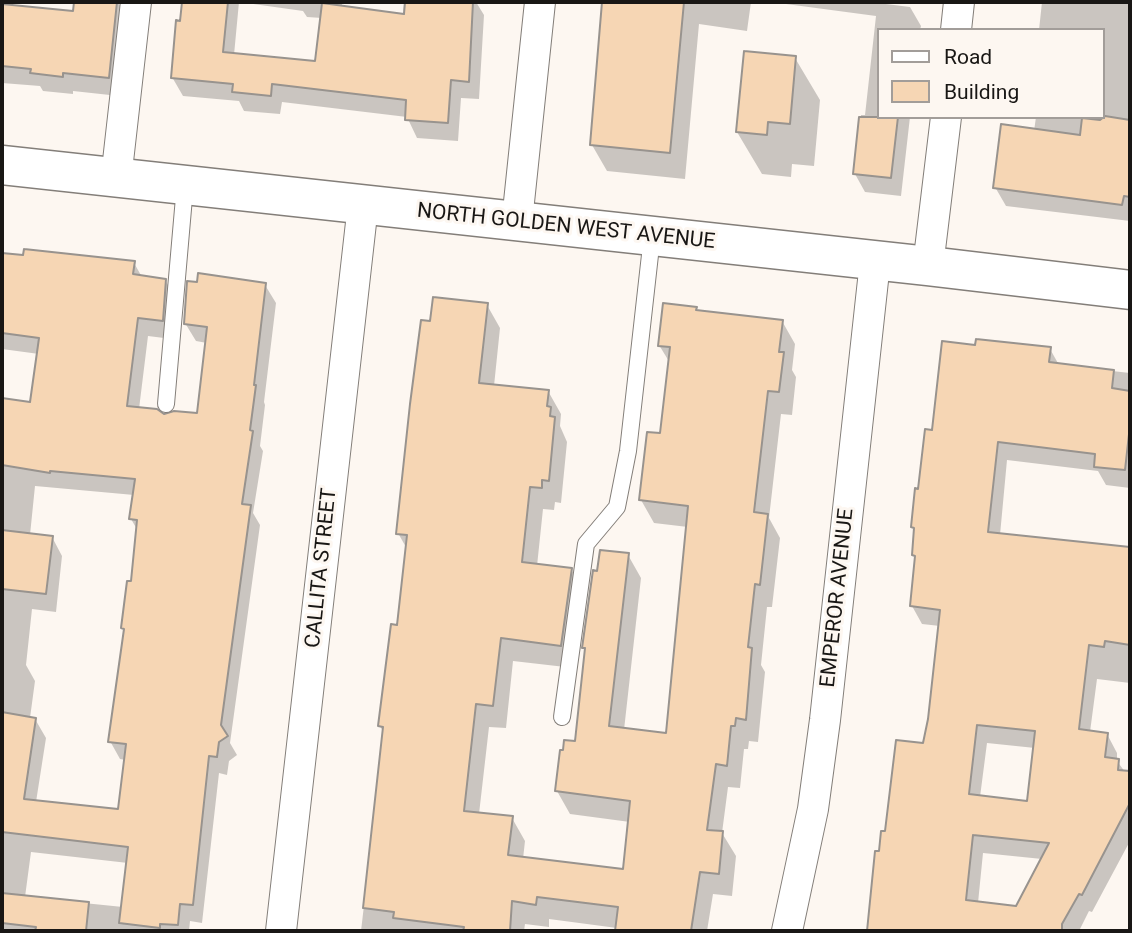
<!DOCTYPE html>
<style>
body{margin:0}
#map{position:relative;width:1132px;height:933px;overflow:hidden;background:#fdf7f1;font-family:Roboto,sans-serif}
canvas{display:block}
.frame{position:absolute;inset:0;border:4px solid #191715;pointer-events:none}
.legend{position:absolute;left:877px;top:28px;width:228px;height:91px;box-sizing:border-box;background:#fdf7f1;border:2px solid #a29d99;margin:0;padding:9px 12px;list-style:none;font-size:21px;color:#191715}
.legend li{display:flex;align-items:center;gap:14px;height:35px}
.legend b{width:35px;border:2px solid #a29d99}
</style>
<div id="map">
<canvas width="1132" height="933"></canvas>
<div class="frame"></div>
<ul class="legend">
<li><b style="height:9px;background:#fff"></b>Road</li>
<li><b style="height:19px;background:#f6d6b4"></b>Building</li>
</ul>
</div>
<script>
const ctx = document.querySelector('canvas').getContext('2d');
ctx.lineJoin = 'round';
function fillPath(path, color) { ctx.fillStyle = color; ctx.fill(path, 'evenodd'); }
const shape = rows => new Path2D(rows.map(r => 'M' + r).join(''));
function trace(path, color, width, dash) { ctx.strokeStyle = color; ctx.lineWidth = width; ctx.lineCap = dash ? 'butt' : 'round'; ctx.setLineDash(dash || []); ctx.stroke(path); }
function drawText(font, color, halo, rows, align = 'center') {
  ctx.font = font + ' Roboto,sans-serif'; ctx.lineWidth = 6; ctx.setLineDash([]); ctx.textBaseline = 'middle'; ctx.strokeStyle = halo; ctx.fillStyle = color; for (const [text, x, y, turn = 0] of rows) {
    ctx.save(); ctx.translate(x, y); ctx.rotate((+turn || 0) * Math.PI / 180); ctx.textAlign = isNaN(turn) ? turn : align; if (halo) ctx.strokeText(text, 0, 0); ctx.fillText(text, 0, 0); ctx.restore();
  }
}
const shadow = shape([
 [76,2,118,2,127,18,119,96,73,91,73,94,43,91,40,86,2,83,2,5,74,13],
 [184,2,342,2,342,8,403,15,404,2,476,2,484,15,479,99,461,98,458,141,417,138,407,117,282,102,280,114,244,111,239,101,183,96,172,77],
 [239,2,303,11,307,17,322,18,316,63,234,55],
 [604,2,751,2,747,31,699,24,685,179,607,171,592,145],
 [771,2,886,2,886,4,910,7,921,26,920,30,878,30,878,117,910,117,901,196,865,192,855,174,861,115,865,115,876,16],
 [1042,2,1130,2,1130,221,1006,206,995,187,1034,131,1036,117,1102,117,1102,30,1039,30],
 [795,58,820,100,814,166,792,164,791,177,762,174,737,132],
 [2,254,134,263,142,277,165,280,176,299,172,339,148,336,139,409,166,416,198,415,207,343,196,341,185,323,265,285,276,303,264,402,265,405,260,446,263,451,253,513,260,525,230,743,237,755,229,761,227,775,219,773,202,923,190,921,189,931,2,931,2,415,31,404,39,354,2,349],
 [35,486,134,495,131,519,138,531,110,741,120,759,126,760,120,811,36,802,46,738,35,719,30,718,35,681,26,665,32,609,56,612,62,556,52,537,30,535],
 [31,852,128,863,123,907,25,897],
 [487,305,500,328,494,386,548,391,561,414,560,426,567,442,561,503,555,502,554,510,543,509,537,566,571,569,584,593,574,668,513,661,506,728,489,727,479,814,512,818,525,841,523,859,625,871,630,822,570,814,557,791,576,743,587,653,584,648,599,572,628,555,641,578,624,730,668,735,688,527,654,523,641,500,661,435,670,363,659,345,696,309,697,312,782,321,795,344,792,370,796,377,792,415,781,414,769,518,780,538,772,607,767,607,761,665,765,672,758,742,749,741,748,749,744,749,740,788,728,787,722,833,736,856,732,896,713,894,707,931,616,931,617,928,549,919,549,927,525,924,524,931,361,931,384,733,380,726,398,627,407,549,398,533,432,323],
 [1050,349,1059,365,1130,373,1130,488,1106,485,1098,471,1007,460,1000,535,1128,548,1130,542,1130,683,1097,679,1090,732,1107,734,1117,753,1117,761,1125,772,1130,773,1130,841,1092,912,1089,911,1079,931,868,931,876,853,880,853,886,833,924,745,929,719,940,626,922,624,912,606,916,560,914,555,916,533,913,527,934,432],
 [987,743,1035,748,1029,803,980,797],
 [983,853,1042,859,1017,908,978,903]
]);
const building = shape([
 [74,2,117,2,109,78,63,73,63,77,30,73,31,69,2,66,2,4,73,11,74,2],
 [182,2,228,2,223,52,315,61,322,3,404,14,405,2,473,2,469,82,451,80,448,123,405,120,406,100,272,84,271,96,232,92,233,84,171,78,176,20,180,21,182,2],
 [602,2,684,2,670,153,590,145,602,2],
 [744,51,796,56,790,124,768,122,767,135,736,132,744,51],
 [1105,116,1130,120,1130,197,1124,196,1122,205,993,188,1001,124,1080,135,1082,118,1100,120,1105,116],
 [859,117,898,117,891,178,853,174,859,117],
 [24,249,135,261,133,274,166,279,163,321,138,318,127,406,157,409,164,414,174,411,197,413,207,327,184,324,187,281,197,282,198,273,266,283,254,385,256,385,250,430,253,431,242,504,251,505,221,725,228,736,219,742,217,757,209,756,193,905,180,904,178,925,160,924,160,928,119,923,128,847,2,832,2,712,36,718,24,799,118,809,126,744,108,742,124,629,121,628,127,581,131,581,137,520,129,519,135,479,50,471,50,473,2,465,2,398,30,402,39,338,2,333,2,253,23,255,24,249],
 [433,297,488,303,479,383,549,390,547,406,551,407,550,416,555,417,549,481,542,480,542,488,530,487,522,562,572,568,561,646,501,638,493,706,476,704,464,811,513,816,508,855,623,869,630,801,555,791,560,750,563,750,564,740,575,741,585,648,582,648,593,570,597,571,600,550,629,553,609,726,666,733,688,506,639,500,647,432,660,433,670,347,658,346,663,303,697,307,696,310,783,320,779,352,784,352,779,392,768,391,754,512,768,514,760,585,755,584,748,647,752,648,746,720,736,718,735,726,731,726,727,766,716,764,707,830,723,831,719,874,700,872,691,931,615,931,618,907,537,897,536,905,512,901,510,931,463,931,464,927,393,918,394,912,363,908,383,727,378,726,391,624,397,625,407,535,396,534,410,404,421,320,430,321,433,297],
 [976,339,1051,347,1049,362,1114,370,1112,388,1130,391,1130,425,1125,470,1094,467,1095,454,998,442,988,532,1130,547,1130,645,1105,641,1104,647,1089,645,1079,729,1108,733,1105,757,1119,759,1118,770,1130,771,1130,803,1082,895,1079,894,1062,924,1062,931,867,931,875,851,879,851,881,831,885,831,896,740,923,743,928,719,940,610,910,606,915,556,912,555,914,528,911,527,915,488,918,489,925,429,932,430,942,341,975,345,976,339],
 [977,725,1035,731,1027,801,969,794,977,725],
 [973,835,1049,843,1016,906,966,900,973,835],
 [2,530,53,536,46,594,2,589,2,530],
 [2,893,89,902,86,931,35,931,36,927,2,923,2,893]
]);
const service = shape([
 [166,404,185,186],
 [562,717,586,544,617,507,628,451,652,237]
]);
const minor = shape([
 [956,30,959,2],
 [116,179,136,2],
 [517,221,540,2],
 [928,266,946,117],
 [281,931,363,205],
 [787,931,813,809,825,720,875,262]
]);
const tertiary = shape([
 [2,165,928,266,1130,290]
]);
const streetNames = [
 ["NORTH GOLDEN WEST AVENUE",566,227,6],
 ["CALLITA STREET",322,568,-84],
 ["EMPEROR AVENUE",838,598,-84]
];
fillPath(shadow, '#0003');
fillPath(building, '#f6d6b4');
trace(building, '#98938e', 2);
trace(service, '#837e79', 18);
trace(minor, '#837e79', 32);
trace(tertiary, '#837e79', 41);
trace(service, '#fff', 16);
trace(minor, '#fff', 30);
trace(tertiary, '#fff', 38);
drawText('21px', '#191715', '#fdf7f1', streetNames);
</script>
